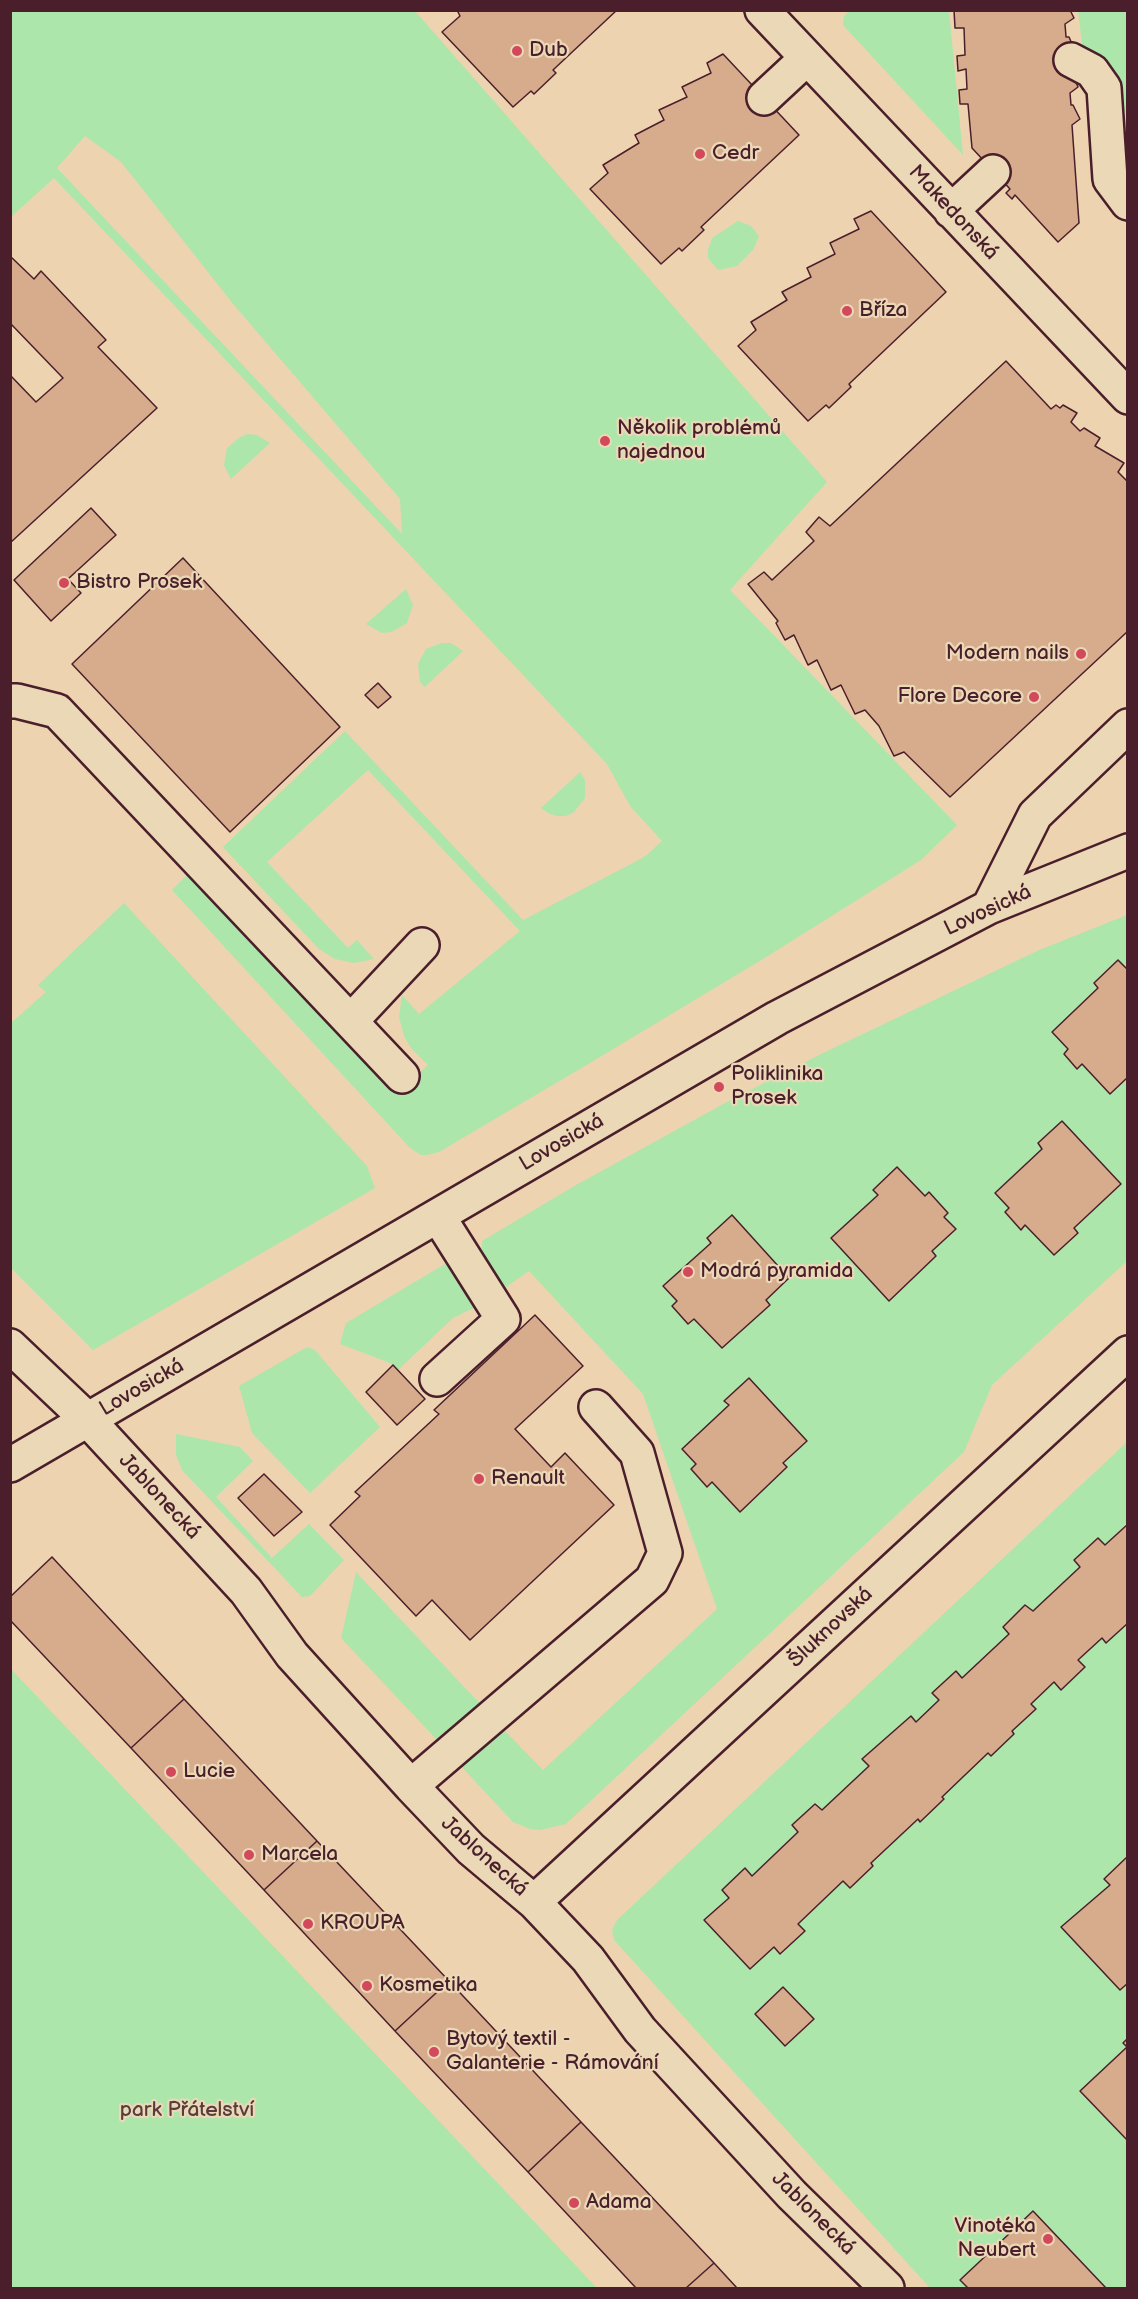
<!DOCTYPE html>
<meta charset="utf-8">
<style>
body{margin:0}
#map{position:relative;width:1138px;height:2299px;overflow:hidden;background:#edd3af;font-family:"Balsamiq Sans",sans-serif}
canvas{display:block}
.frame{position:absolute;inset:0;border:12px solid #4a1f2b;pointer-events:none}
</style>
<div id="map">
<canvas width="1138" height="2299"></canvas>
<div class="frame"></div>
</div>
<script>
const ctx = document.querySelector('canvas').getContext('2d');
ctx.lineJoin = 'round';
function fillPath(path, color) { ctx.fillStyle = color; ctx.fill(path, 'evenodd'); }
const shape = rows => new Path2D(rows.map(r => 'M' + r).join(''));
function trace(path, color, width, dash) { ctx.strokeStyle = color; ctx.lineWidth = width; ctx.lineCap = dash ? 'butt' : 'round'; ctx.setLineDash(dash || []); ctx.stroke(path); }
function drawText(font, color, halo, rows, align = 'center') {
  ctx.font = font + ' "Balsamiq Sans",sans-serif'; ctx.lineWidth = 4.5; ctx.setLineDash([]); ctx.textBaseline = 'middle'; ctx.strokeStyle = halo; ctx.fillStyle = color; for (const [text, x, y, turn = 0] of rows) {
    ctx.save(); ctx.translate(x, y); ctx.rotate((+turn || 0) * Math.PI / 180); ctx.textAlign = isNaN(turn) ? turn : align; if (halo) ctx.strokeText(text, 0, 0); ctx.fillText(text, 0, 0); ctx.restore();
  }
}
const green = shape([
 [11,11,415,11,827,482,730,590,957,825,921,860,763,959,590,1063,439,1152,427,1155,421,1155,410,1148,172,890,192,870,401,1091,428,1065,411,1048,404,1036,399,1017,402,995,419,1014,520,931,368,770,267,862,348,948,357,940,374,959,354,963,335,959,319,949,223,847,345,731,523,920,635,862,647,855,662,841,630,806,607,764,54,178,11,217],
 [85,136,121,162,234,305,400,499,402,534,57,168],
 [849,11,949,11,963,155,843,25,844,16],
 [1078,11,1127,11,1127,176,1118,90,1083,51],
 [738,221,751,226,759,236,753,250,737,266,718,270,708,258,708,250,712,238],
 [248,434,257,435,270,443,231,479,224,465,227,448,240,437],
 [406,589,413,605,407,623,392,632,382,633,366,624],
 [442,643,451,643,463,651,425,687,420,682,418,664,426,649],
 [580,772,585,780,585,798,574,812,566,816,557,816,548,813,541,808],
 [124,903,367,1166,375,1188,93,1350,11,1268,11,1023,46,992,38,985],
 [1127,915,1127,970,1118,960,1094,983,1098,988,1052,1032,1068,1049,1064,1054,1077,1069,1082,1064,1110,1094,1127,1077,1127,1261,992,1385,964,1452,566,1824,540,1830,530,1829,513,1822,459,1764,502,1728,543,1770,717,1609,643,1394,529,1271,499,1292,482,1255,482,1241,576,1185,727,1102,821,1054,1037,951],
 [1062,1122,1074,1228,1078,1233,1054,1255,1025,1225,1021,1229,1005,1213,1009,1208,995,1192,1042,1149,1038,1143],
 [897,1167,925,1196,929,1192,948,1213,944,1217,932,1251,936,1256,889,1301,831,1239,878,1195,873,1189],
 [731,1215,789,1278,766,1300,770,1305,722,1348,694,1319,688,1324,677,1301,663,1286,711,1243,707,1238],
 [725,1401,807,1441,783,1463,787,1468,740,1512,712,1482,707,1487,691,1469,696,1464,682,1450,729,1405],
 [445,1264,455,1268,484,1303,453,1318,398,1370,390,1363,340,1344,346,1323],
 [307,1347,315,1350,380,1427,310,1493,252,1433,239,1386],
 [176,1434,240,1447,253,1461,216,1497,272,1558,309,1524,344,1560,310,1596,302,1597,182,1470,176,1455],
 [1127,1442,1127,1524,1105,1545,1097,1538,1074,1560,1080,1567,1033,1611,1025,1605,1003,1626,1009,1634,962,1678,956,1671,933,1692,939,1700,916,1722,911,1716,863,1758,869,1766,822,1810,814,1804,792,1825,798,1832,752,1876,745,1869,722,1890,729,1898,705,1920,774,1947,780,1954,804,1931,798,1924,843,1881,850,1888,873,1866,871,1863,918,1819,944,1799,942,1797,988,1753,991,1756,1014,1734,1012,1731,1035,1709,1031,1704,1054,1682,1062,1689,1085,1667,1078,1660,1102,1638,1107,1642,1127,1623,1127,1856,1104,1879,1110,1885,1127,1983,1127,2038,1123,2043,1127,2047,1081,2091,1127,2141,1127,2288,1106,2288,1033,2212,1013,2230,1011,2228,1008,2231,1010,2233,960,2280,968,2288,930,2288,614,1940,612,1930,617,1920],
 [783,1987,814,2019,786,2046,755,2014],
 [356,1572,483,1707,439,1742,341,1638],
 [11,1669,597,2288,11,2288]
]);
const building = shape([
 [457,10,617,10,553,70,556,73,534,94,531,91,513,107,442,32,460,16,457,10],
 [954,10,1070,10,1074,18,1065,24,1066,37,1069,37,1076,53,1071,71,1078,87,1070,93,1071,105,1073,105,1080,119,1072,125,1079,223,1058,242,1015,195,1012,199,1006,193,1010,189,972,148,968,104,960,104,959,90,967,89,966,69,958,71,957,56,965,55,964,28,955,28,954,10],
 [723,54,799,135,701,227,704,230,682,251,679,248,661,264,590,189,608,173,603,165,639,143,635,135,664,120,659,110,687,97,682,87,711,73,707,63,723,54],
 [871,211,946,292,849,384,851,387,829,408,826,405,808,421,738,346,756,330,751,322,787,300,782,292,811,277,807,268,835,254,830,243,859,229,854,219,871,211],
 [10,256,34,279,41,271,106,340,98,347,157,408,10,543,10,375,36,402,63,378,10,323,10,256],
 [1006,361,1051,409,1056,405,1060,408,1063,405,1077,413,1071,422,1080,431,1084,428,1100,438,1095,446,1124,463,1118,472,1128,482,1128,631,950,797,904,752,894,756,879,726,865,710,855,714,841,685,831,690,817,660,808,665,794,635,785,640,776,623,778,621,748,584,764,572,772,580,814,541,806,532,819,517,830,526,1006,361],
 [91,508,116,535,68,579,81,593,51,621,14,580,91,508],
 [183,558,340,727,230,832,72,664,183,558],
 [378,683,391,697,378,708,365,695,378,683],
 [1118,960,1128,970,1128,1077,1110,1094,1082,1064,1077,1069,1064,1054,1068,1049,1052,1032,1098,988,1094,983,1118,960],
 [1062,1121,1121,1184,1074,1228,1078,1233,1054,1255,1025,1225,1021,1230,1005,1212,1009,1208,995,1193,1042,1149,1038,1143,1062,1121],
 [897,1167,925,1196,929,1192,948,1213,944,1217,956,1229,932,1251,936,1256,889,1301,831,1238,878,1195,873,1190,897,1167],
 [732,1215,789,1278,766,1300,770,1305,722,1348,694,1319,688,1324,672,1306,677,1301,663,1286,711,1243,707,1238,732,1215],
 [535,1315,583,1366,515,1429,551,1467,565,1453,614,1505,470,1640,432,1600,416,1616,330,1525,360,1496,355,1492,439,1414,434,1410,535,1315],
 [393,1365,425,1399,397,1425,366,1392,393,1365],
 [749,1378,807,1441,783,1463,787,1467,740,1512,712,1482,707,1487,691,1469,696,1464,682,1449,729,1405,724,1401,749,1378],
 [264,1474,302,1512,274,1536,238,1498,264,1474],
 [1128,1524,1128,1623,1106,1643,1102,1638,1078,1660,1085,1667,1061,1690,1054,1682,1031,1704,1036,1709,1012,1731,1014,1734,991,1756,988,1753,942,1797,944,1799,920,1822,918,1819,871,1863,873,1866,850,1888,843,1881,798,1924,805,1931,780,1954,774,1947,750,1969,704,1920,729,1898,722,1890,745,1868,752,1876,798,1832,792,1825,815,1804,822,1810,869,1766,862,1759,911,1716,916,1722,939,1700,932,1693,956,1671,962,1678,1009,1634,1003,1627,1025,1605,1033,1611,1080,1567,1074,1560,1098,1538,1105,1545,1128,1524],
 [52,1557,184,1699,131,1748,10,1620,10,1597,52,1557],
 [184,1699,317,1841,264,1890,131,1748,184,1699],
 [317,1841,449,1981,395,2031,264,1890,317,1841],
 [1128,1856,1128,1983,1120,1990,1061,1927,1110,1885,1104,1879,1128,1856],
 [449,1981,581,2122,528,2172,395,2031,449,1981],
 [783,1987,814,2019,785,2046,755,2014,783,1987],
 [1128,2038,1128,2141,1080,2091,1127,2047,1123,2043,1128,2038],
 [581,2122,714,2263,686,2288,636,2288,528,2172,581,2122],
 [1033,2211,1106,2288,968,2288,960,2280,1010,2233,1008,2231,1011,2228,1013,2230,1033,2211],
 [714,2263,737,2288,686,2288,714,2263]
]);
const minor = shape([
 [762,10,1128,397],
 [1071,60,1092,71,1104,88,1110,179,1128,203],
 [764,98,807,58],
 [951,211,993,172],
 [10,701,17,701,57,711,402,1076],
 [989,907,1035,815,1128,726],
 [351,1021,422,945],
 [10,1346,88,1420,246,1591,292,1655,411,1786,471,1849,534,1902,588,1959,640,2030,792,2195,887,2288],
 [437,1379,503,1319,438,1216],
 [10,1465,777,1018,989,907,1128,851],
 [411,1786,652,1580,665,1553,637,1453,596,1407],
 [534,1902,1128,1353]
]);
const markers = [
 [517,51,6,"#d1495b"],
 [700,154,6,"#d1495b"],
 [847,311,6,"#d1495b"],
 [605,441,6,"#d1495b"],
 [64,583,6,"#d1495b"],
 [1081,654,6,"#d1495b"],
 [1034,697,6,"#d1495b"],
 [719,1087,6,"#d1495b"],
 [688,1272,6,"#d1495b"],
 [479,1479,6,"#d1495b"],
 [171,1772,6,"#d1495b"],
 [249,1855,6,"#d1495b"],
 [308,1924,6,"#d1495b"],
 [367,1986,6,"#d1495b"],
 [434,2052,6,"#d1495b"],
 [574,2203,6,"#d1495b"],
 [1048,2239,6,"#d1495b"]
];
const poiNames = [
 ["Dub",529,51],
 ["Cedr",712,154],
 ["Bříza",859,311],
 ["Několik problémů",617,429],
 ["najednou",617,453],
 ["Bistro Prosek",76,583],
 ["Modern nails",1069,654,"right"],
 ["Flore Decore",1022,697,"right"],
 ["Poliklinika",731,1075],
 ["Prosek",731,1099],
 ["Modrá pyramida",700,1272],
 ["Renault",491,1479],
 ["Lucie",183,1772],
 ["Marcela",261,1855],
 ["KROUPA",320,1924],
 ["Kosmetika",379,1986],
 ["Bytový textil -",446,2040],
 ["Galanterie - Rámování",446,2064],
 ["Adama",586,2203],
 ["Vinotéka",1036,2227,"right"],
 ["Neubert",1036,2251,"right"]
];
const streetNames = [
 ["Makedonská",953,213,47],
 ["Lovosická",988,911,-25],
 ["Lovosická",562,1143,-30],
 ["Lovosická",142,1388,-30],
 ["Jablonecká",159,1497,47],
 ["Šluknovská",831,1628,-43],
 ["Jablonecká",484,1857,42],
 ["Jablonecká",813,2214,45]
];
const parkNames = [
 ["park Přátelství",187,2111]
];
fillPath(green, '#ade6ab');
fillPath(building, '#d6ac8d');
trace(building, '#4a1f2b', 1.5);
trace(minor, '#4a1f2b', 38);
trace(minor, '#ebd8b6', 33);
for (const [x, y, r, color] of markers) { const dot = new Path2D(); dot.arc(x, y, r, 0, 2 * Math.PI); ctx.fillStyle = color; ctx.fill(dot); trace(dot, '#ebd8b6', 2); }
drawText('21px', '#4a1f2b', '#ebd8b6', poiNames, 'left');
drawText('21px', '#4a1f2b', '#ebd8b6', streetNames);
drawText('21px', '#593d3e', '#ebd8b6', parkNames);
</script>
